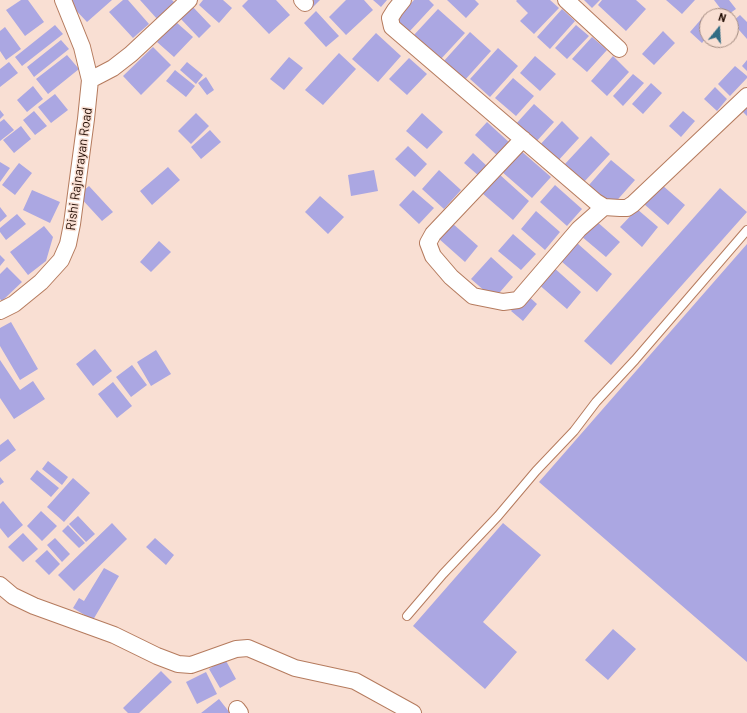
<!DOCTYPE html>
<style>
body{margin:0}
#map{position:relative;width:747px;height:713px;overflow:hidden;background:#f9dfd3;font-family:Barlow,sans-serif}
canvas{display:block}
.north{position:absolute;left:699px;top:8px;width:40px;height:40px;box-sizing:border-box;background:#f9dfd3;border:1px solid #a38b80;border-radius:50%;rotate:18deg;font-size:11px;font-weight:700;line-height:16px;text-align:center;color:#210c03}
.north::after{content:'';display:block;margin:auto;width:14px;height:18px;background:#316c84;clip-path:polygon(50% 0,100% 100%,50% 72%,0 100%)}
</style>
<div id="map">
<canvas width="747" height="713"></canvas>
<div class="north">N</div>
</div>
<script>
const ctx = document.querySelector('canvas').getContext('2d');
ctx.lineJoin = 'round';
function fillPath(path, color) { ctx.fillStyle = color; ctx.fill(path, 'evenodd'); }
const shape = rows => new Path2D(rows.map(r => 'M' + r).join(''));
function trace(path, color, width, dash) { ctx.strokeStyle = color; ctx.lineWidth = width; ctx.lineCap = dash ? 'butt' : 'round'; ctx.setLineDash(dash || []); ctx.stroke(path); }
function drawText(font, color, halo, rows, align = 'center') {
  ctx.font = font + ' Barlow,sans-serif'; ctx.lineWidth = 3; ctx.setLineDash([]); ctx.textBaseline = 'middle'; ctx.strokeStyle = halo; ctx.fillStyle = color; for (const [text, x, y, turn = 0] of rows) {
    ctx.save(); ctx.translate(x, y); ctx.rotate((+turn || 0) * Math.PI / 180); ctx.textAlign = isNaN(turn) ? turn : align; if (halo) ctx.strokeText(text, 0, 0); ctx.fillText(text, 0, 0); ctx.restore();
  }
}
const building = shape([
 [21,0,28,0,44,22,25,36,6,10],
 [73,0,112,0,87,22,69,3],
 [123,0,128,0,149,24,133,38,109,12],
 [140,0,172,0,176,4,158,20],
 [203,0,223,0,232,8,219,23,199,5],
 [248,0,276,0,290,15,269,34,242,6],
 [304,0,320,0,312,8],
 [346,0,364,0,373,10,346,35,329,17],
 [373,0,387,0,381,7],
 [414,0,429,0,434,5,409,32,395,20],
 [447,0,475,0,479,4,466,18],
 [517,0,550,0,559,8,534,34,520,21,528,13,516,1],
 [584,0,600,0,592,8],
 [602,0,636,0,646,9,626,31,598,5],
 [666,0,695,0,682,14],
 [714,0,729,0,736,9,726,16],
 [192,6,211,26,199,38,180,18],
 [438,9,465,33,440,60,413,36],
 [562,9,575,21,550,49,537,37],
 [316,11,339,36,326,47,304,23],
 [740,15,747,22,747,39,732,22],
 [703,17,707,21,707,37,702,43,690,32],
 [176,22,193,37,174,57,157,42],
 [55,25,63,34,22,66,15,57],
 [576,25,589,36,567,59,555,48],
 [5,27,21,49,6,60,0,51,0,31],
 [663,31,675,43,654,65,642,54],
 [470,32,491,51,464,81,443,62],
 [376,33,401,56,378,82,352,59],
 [592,37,607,50,587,72,572,59],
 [61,40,69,49,34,77,27,67],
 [153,47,171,65,141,95,123,76],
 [498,48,518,66,490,97,470,79],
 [339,53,356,69,323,105,305,90],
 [67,55,79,69,48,94,36,79],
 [535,56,556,74,540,91,520,73],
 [613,56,629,72,607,96,591,81],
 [289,57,303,68,284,90,270,79],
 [409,58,427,74,407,95,389,79],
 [747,60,747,71,742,66],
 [9,62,18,73,0,87,0,69],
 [187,62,203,75,196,84,180,70],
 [735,66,747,76,747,78,730,96,718,84],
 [175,70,195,86,186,97,166,81],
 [633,74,644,83,623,106,613,96],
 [206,77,214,90,207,95,198,83],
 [513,78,534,96,516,116,495,98],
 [651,83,662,93,643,114,632,104],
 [33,86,43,99,27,112,17,100],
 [715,87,727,99,717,111,704,99],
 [55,94,68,110,51,123,38,107],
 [534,104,554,122,535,143,515,125],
 [747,106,747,116,742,111],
 [0,110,4,115,0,119],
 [34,111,47,126,35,135,23,120],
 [683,111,695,121,681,137,669,126],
 [196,113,209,126,191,144,178,131],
 [422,113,443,132,427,149,406,131],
 [4,119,14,130,0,141,0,122],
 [562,121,579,138,556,163,538,147],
 [487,122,511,144,499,157,475,135],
 [21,126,31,139,14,153,3,140],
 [210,130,221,142,201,159,191,147],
 [591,136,610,154,583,183,564,165],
 [408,146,427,164,415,177,395,159],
 [520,150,551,177,532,198,501,171],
 [473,153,488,167,479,176,464,163],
 [611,160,635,180,612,206,589,185],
 [0,162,10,168,0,182],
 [19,163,32,173,15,195,2,185],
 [168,167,180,180,152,205,140,191],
 [374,170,378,191,351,196,348,175],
 [439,170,461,190,444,209,422,189],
 [499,174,529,201,513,220,482,193],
 [555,185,582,209,567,226,540,202],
 [662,185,685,205,668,225,644,204],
 [89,186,113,212,102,221,78,195],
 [720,188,747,212,611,365,584,341],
 [32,190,60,202,50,223,23,210],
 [413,190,434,208,419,224,399,205],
 [320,196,344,217,328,234,305,212],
 [0,207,7,216,0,222],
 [637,209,658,227,642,247,620,227],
 [536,211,560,232,545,250,521,229],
 [17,214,26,224,6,240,0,232,0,228],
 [595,220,620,242,606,257,581,236],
 [452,223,478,246,465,262,438,238],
 [44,226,53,237,46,261,28,275,10,252],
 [513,234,536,254,521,270,498,251],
 [159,241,171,252,151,272,140,262],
 [577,243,612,274,597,292,561,261],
 [747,244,747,662,539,482],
 [0,255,5,260,0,266],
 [491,257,513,277,494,299,471,279],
 [552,266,581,292,567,309,537,283],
 [7,267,22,282,2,301,0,299,0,274],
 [526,294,537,304,523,321,511,311],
 [11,322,38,369,20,380,0,346,0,328],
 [95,349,112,371,93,386,76,364],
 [156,350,171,374,151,386,137,362],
 [0,360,20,390,33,381,45,399,14,419,0,398],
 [132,365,147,385,131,397,116,377],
 [113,382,132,406,117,418,98,394],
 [8,439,16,450,0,462,0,445],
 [48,461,68,477,62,485,42,469],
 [37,470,59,488,51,497,30,479],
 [0,477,4,482,0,485],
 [73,478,90,493,64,522,47,507],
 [3,501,23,525,8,538,0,528,0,504],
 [41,511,57,526,42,541,27,526],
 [78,516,95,534,86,542,69,524],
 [112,523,127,539,74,591,58,575],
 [503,523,541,555,483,622,517,652,485,689,413,626],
 [68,525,85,543,79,548,62,531],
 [23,533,38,549,23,562,8,547],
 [55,538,70,554,62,562,47,545],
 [155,538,174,555,166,565,146,547],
 [47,550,60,564,49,575,35,561],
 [104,568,119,576,93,620,73,608,79,598,84,601],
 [613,629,636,649,608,680,585,660],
 [225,659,236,679,220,688,209,669],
 [161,671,172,682,139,713,128,713,123,708],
 [206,672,217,694,197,704,186,682],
 [219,699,230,713,201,713]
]);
const service = shape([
 [407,616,443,574,498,516,536,471,574,431,596,402,635,360,747,230]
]);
const minor = shape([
 [302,0,305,3],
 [403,0,395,10,390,18,392,27,596,202,604,207,620,208,627,208,633,204,747,96],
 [566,0,619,49],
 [90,80,113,68,131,54,189,0],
 [523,139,433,234,428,243,433,256,451,277,473,296,503,302,518,300,579,229,604,207],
 [0,311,14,304,41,282,61,260,68,244,72,224,86,119,90,80,82,47,63,0],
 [0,585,13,596,34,606,114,635,157,656,178,664,191,665,236,649,248,648,295,668,355,681,413,713],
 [237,709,240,713]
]);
const streetNames = [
 ["Rishi Rajnarayan Road",79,169,-82]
];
fillPath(building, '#aba7e2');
trace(service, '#b57b5e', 10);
trace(minor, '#b57b5e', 18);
trace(service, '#fff', 8);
trace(minor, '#fff', 16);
drawText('13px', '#210c03', '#f9dfd3', streetNames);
</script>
